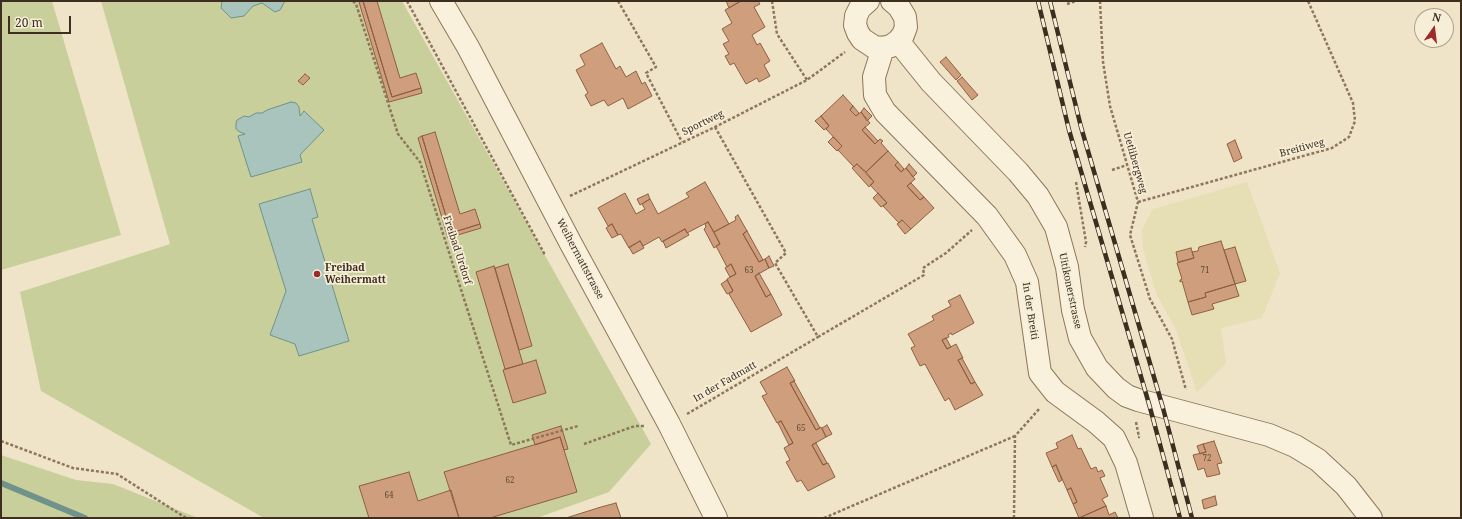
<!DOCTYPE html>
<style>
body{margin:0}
#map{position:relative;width:1462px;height:519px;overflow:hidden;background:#f0e4c8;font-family:"Noto Serif",serif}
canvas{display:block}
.frame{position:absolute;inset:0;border:2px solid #3d2e20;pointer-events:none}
.north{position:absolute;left:1414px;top:8px;width:40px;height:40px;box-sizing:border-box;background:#f7eed8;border:1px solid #ada18e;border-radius:50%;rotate:14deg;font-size:11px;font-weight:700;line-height:16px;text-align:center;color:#3d2e20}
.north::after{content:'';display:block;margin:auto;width:14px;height:18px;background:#9e2a2b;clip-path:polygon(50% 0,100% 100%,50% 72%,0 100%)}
.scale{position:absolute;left:8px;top:16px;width:63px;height:18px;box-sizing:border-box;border:2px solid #3d2e20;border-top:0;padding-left:5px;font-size:12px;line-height:14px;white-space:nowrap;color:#3d2e20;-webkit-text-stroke:3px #f7eed8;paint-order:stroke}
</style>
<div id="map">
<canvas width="1462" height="519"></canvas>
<div class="frame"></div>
<div class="north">N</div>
<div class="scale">20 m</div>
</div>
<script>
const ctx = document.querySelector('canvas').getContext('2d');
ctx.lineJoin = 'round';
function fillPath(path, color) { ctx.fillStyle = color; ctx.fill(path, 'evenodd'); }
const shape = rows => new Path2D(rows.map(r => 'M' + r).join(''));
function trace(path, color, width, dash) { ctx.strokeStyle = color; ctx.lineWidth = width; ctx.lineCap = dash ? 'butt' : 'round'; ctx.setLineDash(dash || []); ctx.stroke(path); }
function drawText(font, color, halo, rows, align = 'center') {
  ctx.font = font + ' "Noto Serif",serif'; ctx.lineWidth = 3.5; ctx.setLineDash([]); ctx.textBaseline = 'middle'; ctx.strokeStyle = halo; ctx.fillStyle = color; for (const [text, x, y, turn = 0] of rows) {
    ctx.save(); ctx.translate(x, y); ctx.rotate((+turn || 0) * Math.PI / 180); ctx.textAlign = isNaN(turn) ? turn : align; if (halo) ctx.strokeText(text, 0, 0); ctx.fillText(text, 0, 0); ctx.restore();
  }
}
const farmland = shape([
 [1247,182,1280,273,1262,318,1221,328,1226,363,1197,392,1176,330,1156,293,1143,249,1142,229,1153,209]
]);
const green = shape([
 [1,1,52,1,121,235,1,270],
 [101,1,402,1,651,444,609,492,537,518,264,518,41,391,20,292,170,244],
 [1,455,76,480,113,484,198,518,1,518]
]);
const water = shape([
 [222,1,285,1,280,10,275,12,262,3,253,6,244,16,231,18,221,8,222,1],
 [291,102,296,103,299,107,300,116,304,111,324,130,300,155,302,162,251,177,238,136,245,134,240,132,236,129,236,123,237,120,244,116,249,117,256,113,262,113,267,110,291,102],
 [310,189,318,217,312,219,349,341,299,356,295,344,270,335,286,291,259,204,310,189]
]);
const stream = shape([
 [1,483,85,518]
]);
const building = shape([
 [363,1,392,97,421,88,422,93,389,102,359,2,363,1],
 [363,1,377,1,400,78,416,73,421,88,392,97,363,1],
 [726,1,741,1,729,8,726,1],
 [741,1,758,1,760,4,754,7,765,27,752,35,757,45,760,43,770,61,764,65,770,76,759,82,757,78,746,84,734,63,730,65,725,56,729,54,723,44,729,41,722,29,732,23,725,10,741,1],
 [602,43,616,69,620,66,626,77,636,71,642,84,645,82,652,96,628,109,623,98,608,106,604,100,591,106,585,95,588,93,576,70,585,65,580,55,602,43],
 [946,57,961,75,956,80,940,62,946,57],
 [305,74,310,78,303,85,298,81,305,74],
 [962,77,978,95,972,100,957,81,962,77],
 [843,95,853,106,850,110,856,116,861,112,870,123,862,130,875,144,880,139,883,141,881,143,888,151,866,172,857,164,854,167,838,150,842,146,826,129,829,126,821,116,843,95],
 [853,106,859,113,856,116,850,110,853,106],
 [864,108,872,116,867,121,861,112,864,108],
 [821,116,829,126,824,130,815,121,821,116],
 [865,127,878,141,875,144,862,130,865,127],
 [435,132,460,214,475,209,480,224,451,233,422,136,435,132],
 [422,136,451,233,480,224,481,228,448,238,418,138,422,136],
 [833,137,842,146,837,151,828,142,833,137],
 [1235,140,1242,158,1234,162,1227,144,1235,140],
 [888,151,898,162,895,165,901,172,906,168,915,179,907,186,920,200,924,197,934,208,911,229,902,220,899,223,883,206,887,203,870,185,874,182,866,172,888,151],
 [898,162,904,169,901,172,895,165,898,162],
 [857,164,874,182,869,187,852,168,857,164],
 [909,164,917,173,913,177,906,168,909,164],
 [705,182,729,224,714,232,708,222,687,233,685,229,662,242,659,237,643,246,640,241,629,248,621,234,618,235,612,224,608,226,598,208,625,193,636,214,645,209,642,204,650,199,658,214,689,197,686,193,705,182],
 [911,183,924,197,920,200,907,186,911,183],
 [878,193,887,203,881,207,873,198,878,193],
 [648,194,650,199,640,205,637,199,648,194],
 [738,215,747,231,743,234,759,262,765,259,769,268,755,276,766,297,771,294,782,315,751,332,729,294,733,291,727,279,736,274,731,264,727,267,716,246,720,244,714,232,736,220,735,217,738,215],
 [902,220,911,229,905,234,897,224,902,220],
 [708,222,720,244,714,248,704,229,706,227,705,224,708,222],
 [612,224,618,235,612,238,606,228,612,224],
 [685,229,689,235,666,248,663,241,685,229],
 [747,231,763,260,759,262,743,234,747,231],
 [640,241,644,248,633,254,629,247,640,241],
 [1221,241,1235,284,1205,293,1206,297,1188,302,1182,281,1180,282,1180,280,1182,279,1177,263,1194,258,1192,252,1198,251,1199,247,1221,241],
 [1235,247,1246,281,1235,284,1224,250,1235,247],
 [1191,248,1194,258,1178,262,1176,252,1191,248],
 [769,256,774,266,769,268,765,259,769,256],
 [508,264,532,346,519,350,495,268,508,264],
 [731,264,736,274,730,277,725,268,731,264],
 [494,266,523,364,505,369,476,272,494,266],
 [759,273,771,294,766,297,755,276,759,273],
 [727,280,733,291,727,294,721,284,727,280],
 [1235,284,1239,296,1212,304,1214,309,1192,315,1188,302,1206,297,1205,293,1235,284],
 [960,295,974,323,952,335,951,333,948,335,949,337,942,340,947,349,956,344,963,358,958,360,971,384,975,382,983,395,955,410,949,398,945,401,925,364,920,366,911,348,915,346,908,334,934,320,932,316,951,306,948,301,960,295],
 [946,338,951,347,947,349,942,340,946,338],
 [962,358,975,382,971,384,958,360,962,358],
 [536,360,546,393,513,403,503,370,536,360],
 [787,367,795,381,790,383,816,430,821,427,826,437,812,445,823,465,828,463,835,477,808,491,801,480,797,482,786,462,790,460,784,448,793,443,781,421,777,423,762,396,767,394,760,382,787,367],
 [794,381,820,428,816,430,790,383,794,381],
 [781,421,793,443,789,445,778,423,781,421],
 [827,425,832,434,826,437,822,428,827,425],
 [561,426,568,449,564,450,560,437,535,445,532,435,561,426],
 [1072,435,1078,449,1081,448,1091,469,1096,467,1098,472,1102,470,1105,476,1100,478,1108,496,1102,499,1106,506,1079,518,1073,504,1077,502,1071,488,1067,490,1056,465,1052,467,1046,453,1058,448,1056,443,1072,435],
 [560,437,577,492,490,518,459,518,444,472,560,437],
 [1214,441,1222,463,1217,464,1220,474,1207,477,1204,468,1198,470,1193,455,1206,452,1203,444,1214,441],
 [816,443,827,463,823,465,812,445,816,443],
 [1203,444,1206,452,1200,454,1197,446,1203,444],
 [1056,465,1062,480,1059,482,1052,467,1056,465],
 [409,472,418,501,451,490,459,518,369,518,359,486,409,472],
 [1071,488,1077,502,1073,504,1067,490,1071,488],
 [1215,496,1217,505,1204,509,1202,500,1215,496],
 [616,503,621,518,566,518,601,507,616,503],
 [1106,506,1109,515,1115,512,1118,518,1079,518,1106,506]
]);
const path = shape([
 [353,1,356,4,398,134,420,162,511,445,578,426],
 [407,1,545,255],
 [618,1,656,67,646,73,682,142],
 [772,1,777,34,807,80],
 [1100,1,1103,62,1110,106,1138,202,1130,235,1150,299,1172,339,1186,390],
 [1067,4,1076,1],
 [715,127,786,253,775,263,818,337,924,275,923,268,946,253,972,230],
 [1112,170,1127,165],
 [1076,182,1086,242,1085,247],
 [570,196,715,127,807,80,845,52],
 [1138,202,1332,148,1349,137,1355,121,1353,103,1308,1],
 [687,414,818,337],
 [1136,422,1139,437,1138,437],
 [1,441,73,468,117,474,186,518],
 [584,444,635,426,645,426],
 [824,518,1015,436],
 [1014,518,1015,436,1040,408]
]);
const minor = shape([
 [441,1,468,47,570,242,669,424,716,518],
 [868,1,860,8,856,16,855,25,858,33,862,39,874,47,883,48,891,46,898,41,903,35,906,27,905,17,899,7,892,1],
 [898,41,931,82,1018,172,1038,196,1056,227,1067,267,1073,310,1080,338,1097,368,1116,388,1127,396,1138,400,1269,435,1295,446,1318,460,1346,486,1371,518],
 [883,48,874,77,875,95,885,112,987,216,1015,255,1027,282,1040,373,1055,392,1096,422,1114,438,1126,463,1142,518]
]);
const rail = shape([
 [1038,1,1069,130,1149,404,1180,518],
 [1050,1,1081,127,1163,408,1192,518]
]);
const markers = [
 [317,274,4,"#9e2a2b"]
];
const numberNames = [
 ["63",749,271],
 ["71",1205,271],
 ["65",801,429],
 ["72",1207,459],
 ["62",510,481],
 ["64",389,496]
];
const streetNames = [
 ["Sportweg",703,123,-26],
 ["Breitiweg",1302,148,-15],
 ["Uetlibergweg",1135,163,74],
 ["Freibad Urdorf",457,250,72],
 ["Weihermattstrasse",580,259,62],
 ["Uitikonerstrasse",1070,291,78],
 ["In der Breiti",1030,311,81],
 ["In der Fadmatt",725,382,-30]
];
const poiNames = [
 ["Freibad",325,268],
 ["Weihermatt",325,280]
];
fillPath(farmland, '#e6deb5');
fillPath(green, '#c9cf9b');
fillPath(water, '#a9c4bc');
trace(water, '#6f938a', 1);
trace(stream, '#6f938a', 6);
fillPath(building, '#cf9f7d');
trace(building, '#8d5f41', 1);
trace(minor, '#8d765c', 24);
trace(path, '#8d765c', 2.5, [3, 2]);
trace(minor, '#faf1dc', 22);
trace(rail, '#3d2e20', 4.5);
trace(rail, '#f7eed8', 3, [9]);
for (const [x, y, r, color] of markers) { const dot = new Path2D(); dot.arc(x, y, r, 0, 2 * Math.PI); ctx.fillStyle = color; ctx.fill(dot); trace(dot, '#f7eed8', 1.5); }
drawText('8px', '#624a37', null, numberNames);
drawText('10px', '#3d2e20', '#f7eed8', streetNames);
drawText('bold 10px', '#3d2e20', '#f7eed8', poiNames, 'left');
</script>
